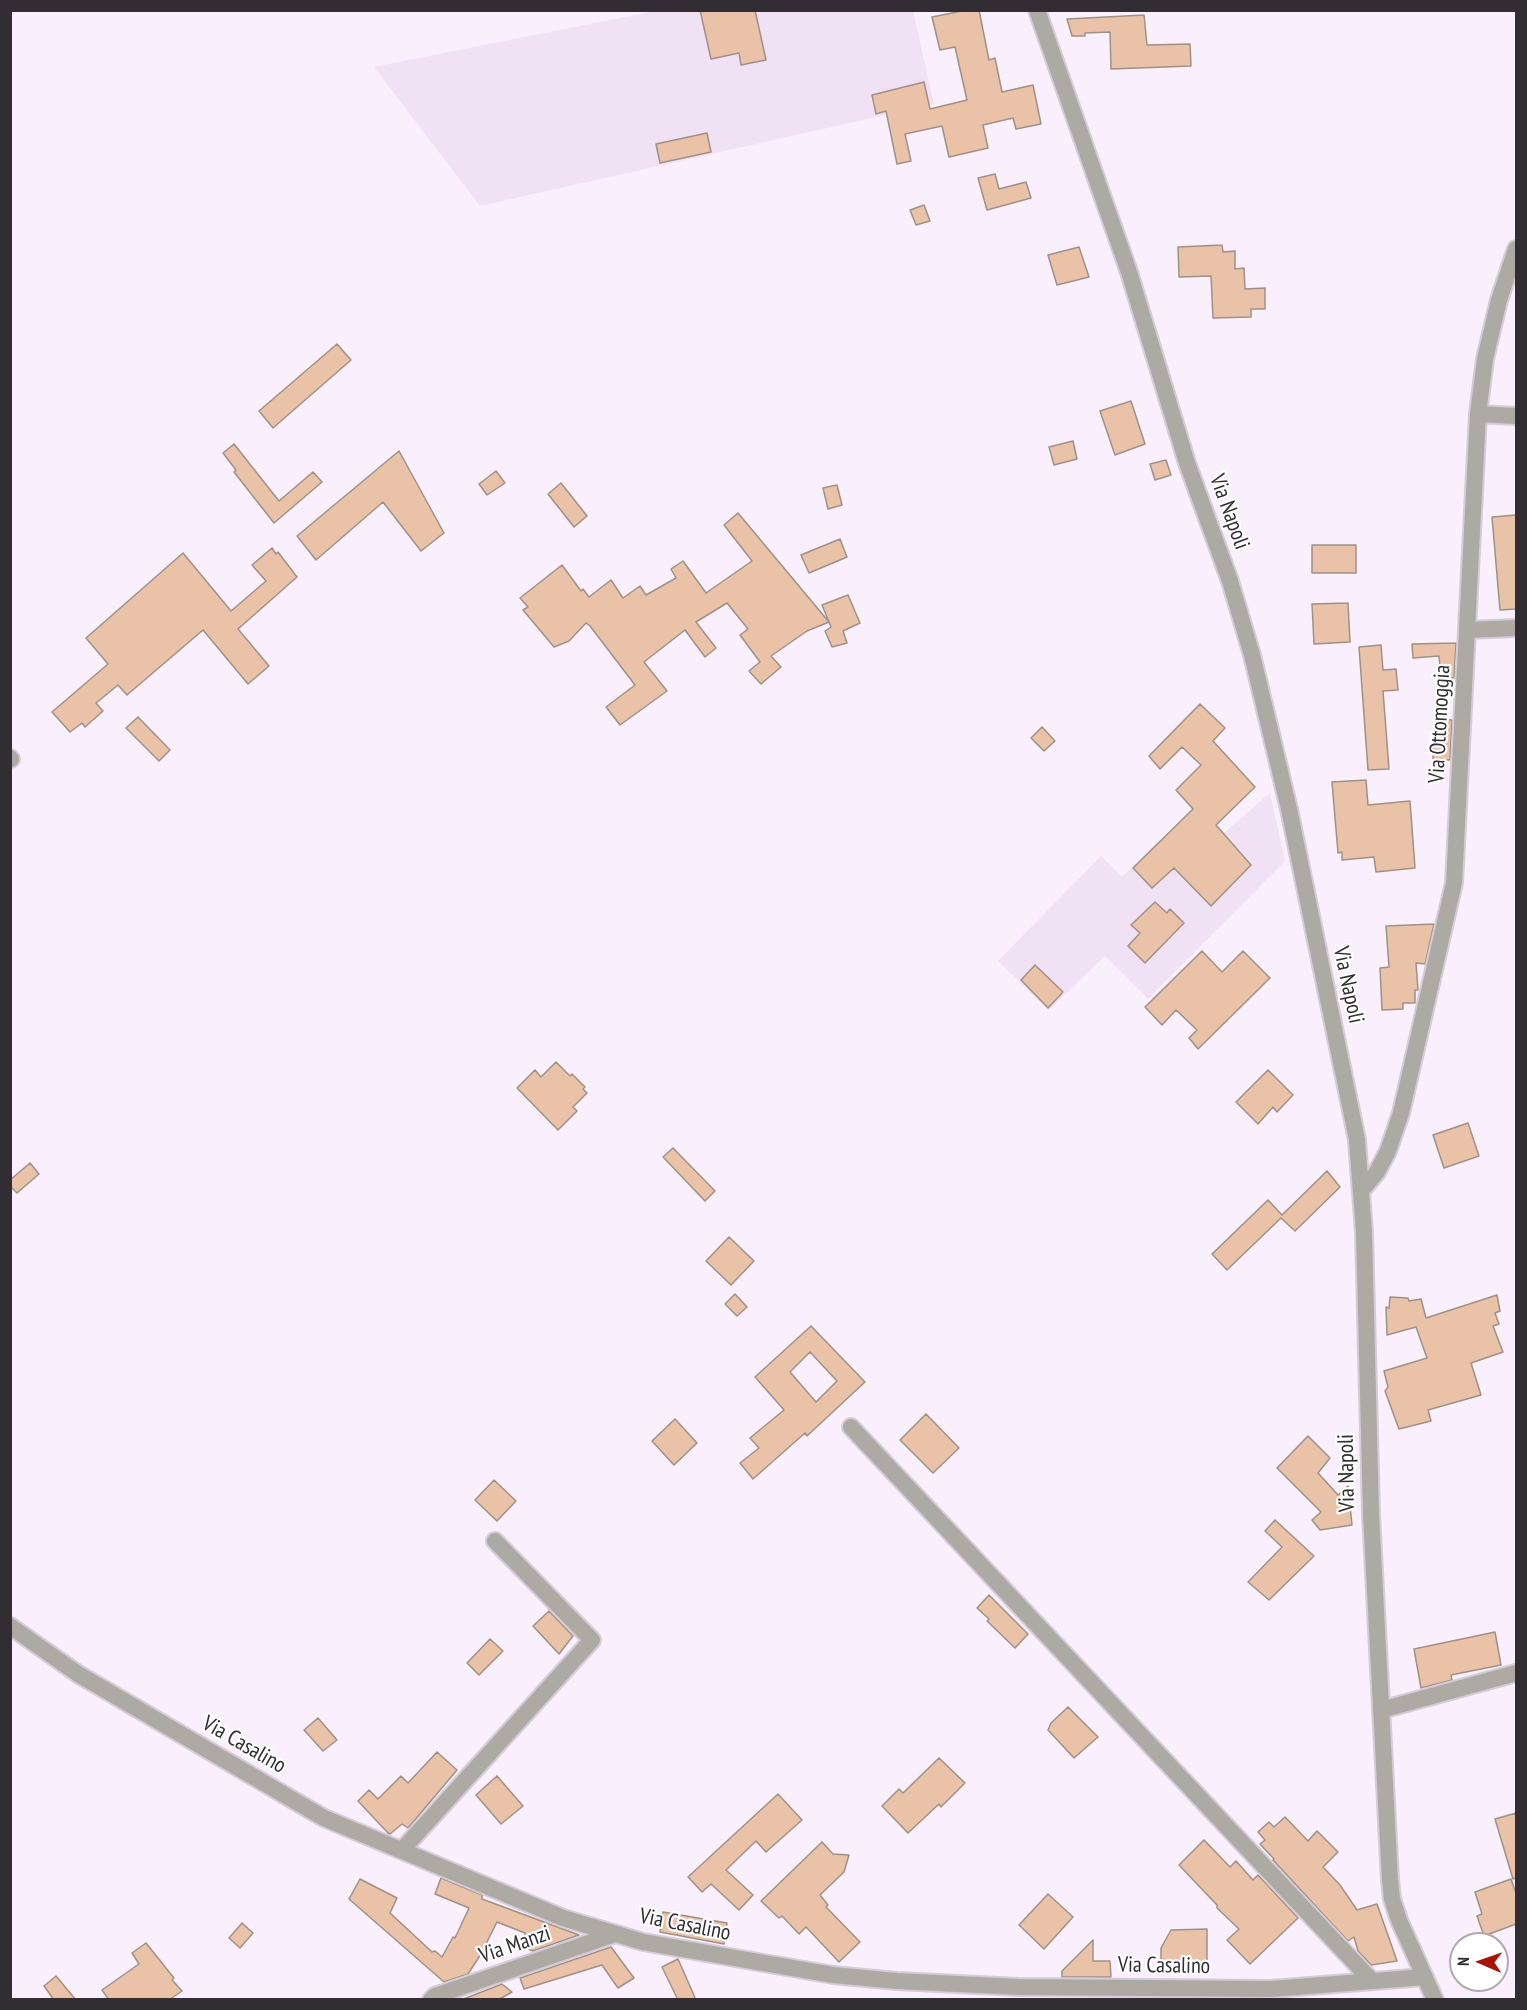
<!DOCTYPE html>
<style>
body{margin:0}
#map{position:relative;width:1527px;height:2010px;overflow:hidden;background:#faeffc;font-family:"PT Sans Narrow",sans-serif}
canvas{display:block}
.frame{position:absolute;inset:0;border:12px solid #312d32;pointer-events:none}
.north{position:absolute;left:1449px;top:1932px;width:60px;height:60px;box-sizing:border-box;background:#fff;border:2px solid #adabad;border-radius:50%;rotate:272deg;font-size:16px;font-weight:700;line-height:24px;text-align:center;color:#312d32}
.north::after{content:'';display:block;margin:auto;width:21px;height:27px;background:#a71406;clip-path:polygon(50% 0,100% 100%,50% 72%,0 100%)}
</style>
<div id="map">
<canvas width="1527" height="2010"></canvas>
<div class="frame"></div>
<div class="north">N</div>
</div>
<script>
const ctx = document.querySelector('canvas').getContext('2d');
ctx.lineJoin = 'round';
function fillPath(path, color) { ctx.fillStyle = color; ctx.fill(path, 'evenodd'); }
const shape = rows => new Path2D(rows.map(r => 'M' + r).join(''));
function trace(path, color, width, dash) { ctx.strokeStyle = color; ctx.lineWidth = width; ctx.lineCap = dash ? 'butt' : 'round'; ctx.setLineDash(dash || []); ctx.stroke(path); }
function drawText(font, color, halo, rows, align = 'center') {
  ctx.font = font + ' "PT Sans Narrow",sans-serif'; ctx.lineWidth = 4.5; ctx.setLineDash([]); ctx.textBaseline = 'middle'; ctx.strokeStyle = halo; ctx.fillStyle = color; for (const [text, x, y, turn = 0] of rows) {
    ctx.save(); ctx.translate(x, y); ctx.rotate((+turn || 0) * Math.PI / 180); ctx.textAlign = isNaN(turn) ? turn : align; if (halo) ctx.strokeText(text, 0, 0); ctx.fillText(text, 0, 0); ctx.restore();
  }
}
const built = shape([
 [655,11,913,11,934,104,480,206,374,67],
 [1270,793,1285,861,1148,999,1105,956,1049,1010,998,961,1101,856,1122,877,1159,840,1186,866]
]);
const building = shape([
 [700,10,755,10,766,60,741,65,739,53,711,59,700,10],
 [967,10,979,10,989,60,995,58,1002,92,1033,85,1041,124,1016,129,1013,118,983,125,988,148,949,157,942,126,905,134,911,161,897,164,886,111,876,114,872,95,924,82,930,109,967,100,955,47,940,50,932,17,967,10],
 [1144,15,1147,45,1190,44,1191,66,1111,69,1110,32,1085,33,1085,36,1072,36,1067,19,1144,15],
 [707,133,711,152,660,163,656,144,707,133],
 [995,174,999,189,1026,182,1031,198,987,210,978,178,995,174],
 [924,205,930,221,916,225,910,210,924,205],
 [1222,245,1223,252,1235,251,1235,269,1244,268,1245,289,1265,288,1265,309,1251,309,1251,317,1213,318,1211,276,1179,277,1178,247,1222,245],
 [1079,247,1089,277,1057,285,1048,255,1079,247],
 [337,344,351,360,273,428,259,411,337,344],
 [1131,401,1145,444,1115,455,1100,411,1131,401],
 [1073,441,1077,459,1054,465,1049,447,1073,441],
 [234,444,279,501,313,472,322,482,274,523,234,472,236,470,223,453,234,444],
 [399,451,444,533,421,551,383,502,316,560,297,536,399,451],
 [1166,460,1171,475,1155,480,1150,464,1166,460],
 [496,471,505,483,487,495,479,484,496,471],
 [561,483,587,516,574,527,548,494,561,483],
 [837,485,842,505,828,509,823,488,837,485],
 [738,513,829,622,807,631,771,656,781,667,761,684,749,671,760,662,740,635,748,629,727,603,696,622,716,648,705,657,685,630,644,662,667,691,620,725,606,707,635,685,590,626,586,623,569,641,554,647,523,610,528,607,520,598,562,565,581,591,583,589,589,597,611,580,623,598,640,586,646,595,676,578,671,569,683,561,706,593,752,561,724,525,738,513],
 [1516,515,1516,609,1500,610,1492,517,1516,515],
 [840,539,847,557,809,573,801,555,840,539],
 [1312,545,1356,545,1356,573,1312,573,1312,545],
 [272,548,276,554,278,552,297,577,238,629,269,666,248,684,203,630,127,695,118,685,96,703,103,711,85,727,82,723,70,732,52,712,108,664,86,638,183,553,231,611,266,581,252,565,272,548],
 [848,595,860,623,843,631,847,643,832,647,825,631,831,627,822,605,848,595],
 [1348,603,1350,642,1314,644,1312,604,1348,603],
 [1456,643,1454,678,1441,678,1439,656,1413,658,1412,644,1456,643],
 [1381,645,1383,670,1396,669,1398,690,1383,691,1389,769,1368,770,1359,647,1381,645],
 [1200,704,1225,728,1213,741,1255,787,1216,825,1251,865,1211,906,1174,868,1152,888,1133,868,1193,809,1176,790,1201,765,1182,747,1160,769,1149,756,1200,704],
 [138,717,170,750,159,761,126,728,138,717],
 [1435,719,1452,720,1450,760,1433,759,1435,719],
 [1042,727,1055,741,1044,751,1031,738,1042,727],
 [1366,780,1368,805,1410,801,1415,868,1376,872,1374,857,1342,860,1342,852,1338,853,1332,782,1366,780],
 [1155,902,1167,913,1170,909,1184,923,1145,963,1128,946,1140,933,1131,925,1155,902],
 [1434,924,1425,964,1416,963,1418,990,1415,990,1415,1003,1403,1003,1403,1009,1382,1010,1380,968,1389,967,1386,926,1434,924],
 [1202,951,1222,972,1243,951,1270,978,1198,1049,1189,1038,1197,1030,1176,1010,1162,1025,1145,1007,1202,951],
 [1035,965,1063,992,1048,1008,1021,980,1035,965],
 [556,1062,570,1076,572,1074,585,1087,583,1089,587,1093,573,1107,577,1111,558,1130,517,1088,535,1070,541,1077,556,1062],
 [1268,1070,1293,1095,1277,1112,1273,1107,1258,1124,1236,1102,1268,1070],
 [1468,1123,1479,1156,1444,1168,1433,1135,1468,1123],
 [673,1148,715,1191,705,1201,663,1157,673,1148],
 [30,1163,39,1174,17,1193,10,1186,10,1180,30,1163],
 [1327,1171,1340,1187,1295,1231,1281,1218,1227,1270,1212,1254,1268,1200,1282,1215,1327,1171],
 [729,1237,754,1261,731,1285,706,1261,729,1237],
 [735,1294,747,1307,737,1316,725,1304,735,1294],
 [1497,1295,1500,1311,1495,1313,1499,1324,1493,1326,1503,1352,1471,1363,1481,1395,1428,1410,1431,1421,1399,1429,1385,1391,1388,1387,1384,1371,1427,1358,1416,1327,1387,1335,1386,1307,1389,1308,1390,1297,1408,1298,1409,1301,1421,1299,1426,1318,1497,1295],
 [811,1326,865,1382,807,1436,805,1433,753,1479,740,1463,759,1448,750,1438,784,1410,755,1377,811,1326],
 [810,1352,837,1381,816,1402,790,1372,810,1352],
 [926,1414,959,1448,933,1473,900,1440,926,1414],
 [675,1419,697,1443,674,1465,652,1441,675,1419],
 [1308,1436,1330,1458,1318,1473,1338,1495,1348,1486,1352,1525,1320,1530,1312,1520,1321,1512,1277,1468,1308,1436],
 [494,1480,516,1501,497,1521,475,1500,494,1480],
 [1275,1520,1314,1556,1269,1600,1248,1582,1282,1547,1265,1531,1275,1520],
 [989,1595,1028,1634,1015,1648,987,1621,989,1619,977,1608,989,1595],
 [549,1611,573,1636,559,1654,533,1626,549,1611],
 [1495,1632,1501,1665,1451,1675,1452,1680,1421,1688,1414,1649,1495,1632],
 [490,1639,503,1651,479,1675,467,1663,490,1639],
 [1068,1707,1098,1737,1074,1758,1048,1730,1051,1723,1068,1707],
 [318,1718,337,1740,323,1751,304,1730,318,1718],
 [437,1752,457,1770,408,1828,402,1824,390,1834,388,1833,358,1801,369,1790,378,1799,401,1776,408,1783,437,1752],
 [939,1758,965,1783,941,1807,939,1804,908,1833,882,1806,899,1789,903,1793,939,1758],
 [497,1776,523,1806,501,1824,476,1795,497,1776],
 [778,1794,802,1820,766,1852,756,1841,726,1870,753,1895,739,1910,711,1884,702,1892,688,1877,778,1794],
 [1516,1813,1516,1878,1513,1879,1495,1819,1516,1813],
 [1285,1817,1308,1841,1317,1831,1338,1852,1323,1867,1340,1885,1357,1910,1377,1904,1397,1961,1371,1965,1358,1951,1354,1937,1348,1941,1273,1860,1274,1859,1260,1844,1265,1840,1258,1832,1269,1822,1274,1827,1285,1817],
 [1204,1840,1230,1867,1236,1861,1253,1880,1258,1875,1298,1918,1250,1964,1227,1940,1239,1929,1217,1908,1217,1905,1179,1865,1204,1840],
 [822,1842,833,1854,849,1855,844,1872,820,1895,828,1905,826,1907,860,1942,839,1962,806,1927,799,1934,782,1916,779,1918,761,1901,822,1842],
 [441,1878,482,1895,482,1899,579,1935,533,1951,521,1946,525,1933,497,1922,481,1954,468,1974,444,1982,349,1899,360,1879,397,1898,390,1913,432,1952,435,1951,442,1957,453,1937,455,1938,469,1908,435,1894,441,1878],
 [1511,1879,1516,1893,1516,1924,1484,1936,1477,1916,1482,1914,1475,1892,1511,1879],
 [1048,1894,1073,1917,1044,1949,1019,1925,1048,1894],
 [663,1912,727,1923,724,1944,660,1932,663,1912],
 [242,1923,253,1933,240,1948,229,1938,242,1923],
 [1207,1929,1207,1970,1161,1971,1161,1948,1171,1930,1207,1929],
 [1093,1940,1093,1961,1110,1961,1111,1977,1062,1977,1062,1971,1093,1940],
 [146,1943,174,1978,172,1980,182,1991,169,2000,109,2000,102,1990,139,1964,132,1953,146,1943],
 [611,1947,634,1978,618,1988,602,1965,524,1989,520,1978,611,1947],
 [678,1959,686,1977,696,2000,678,2000,662,1967,678,1959],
 [56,1976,76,2000,54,2000,44,1986,56,1976],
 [502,1984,512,1992,498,2000,461,2000,502,1984]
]);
const minor = shape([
 [1478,414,1516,416],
 [1468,630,1516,628],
 [10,758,11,759],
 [1362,1190,1377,1172,1388,1151,1401,1113,1454,883,1478,414,1485,359,1499,300,1516,249],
 [851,1427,1372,1981],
 [10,1626,78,1674,324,1818,563,1918,643,1942,833,1975,897,1981,1019,1987,1271,1989,1425,1977],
 [1381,1710,1516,1673],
 [402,1850,592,1640,495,1541],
 [431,2000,435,1996,615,1934]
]);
const tertiary = shape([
 [1037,10,1129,272,1187,463,1230,581,1252,655,1289,809,1357,1140,1364,1232,1371,1514,1390,1880,1392,1899,1399,1920,1435,2000]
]);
const streetNames = [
 ["Via Napoli",1229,512,70],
 ["Via Ottomoggia",1440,724,-87],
 ["Via Napoli",1348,985,78],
 ["Via Napoli",1347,1473,-91],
 ["Via Casalino",244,1745,30],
 ["Via Casalino",685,1925,11],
 ["Via Manzi",515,1945,-19],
 ["Via Casalino",1164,1966,1]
];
fillPath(built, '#f1e1f4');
fillPath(building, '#e9c2a8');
trace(building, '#9f9188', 1.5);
trace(minor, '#d6ccd8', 20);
trace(tertiary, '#d6ccd8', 20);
trace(minor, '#adaaa4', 16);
trace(tertiary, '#adaaa4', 16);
drawText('22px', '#312d32', '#fff', streetNames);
</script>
